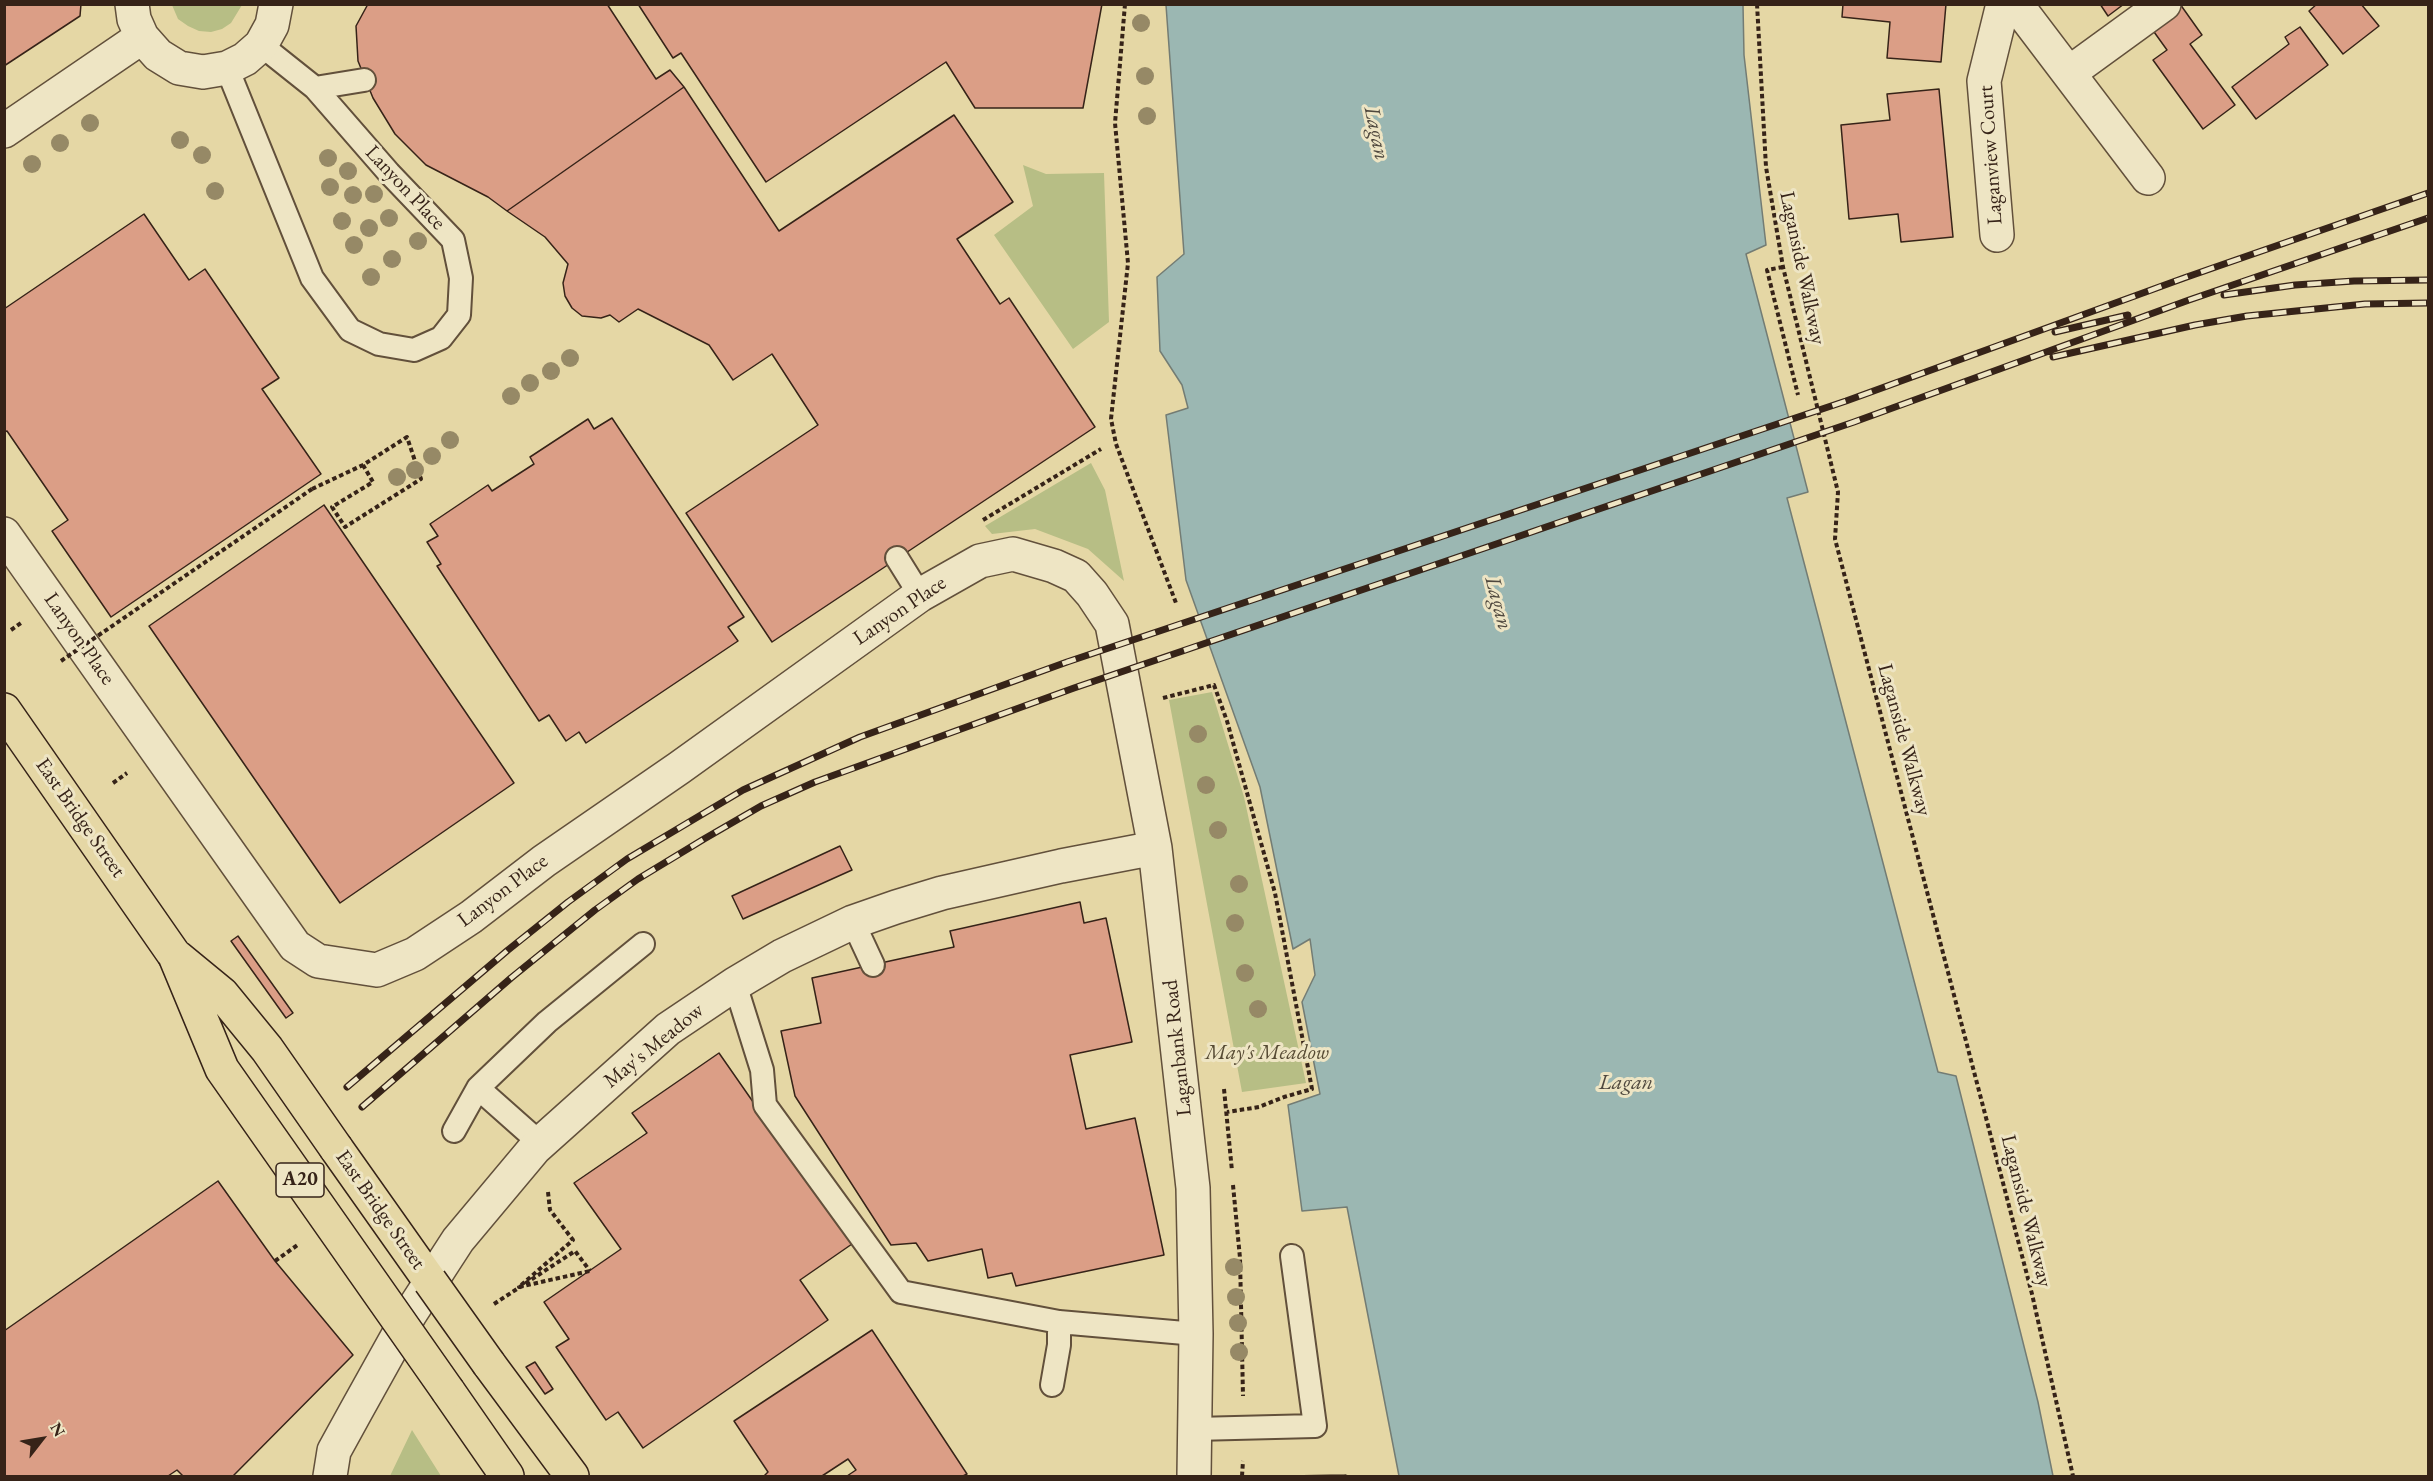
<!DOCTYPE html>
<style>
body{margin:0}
#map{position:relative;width:2433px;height:1481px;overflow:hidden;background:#e5d7a5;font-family:"EB Garamond",serif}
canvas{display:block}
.frame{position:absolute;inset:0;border:6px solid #362318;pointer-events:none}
.north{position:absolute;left:12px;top:1409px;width:60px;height:60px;-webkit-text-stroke:4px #eee5c4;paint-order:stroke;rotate:59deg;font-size:16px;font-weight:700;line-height:24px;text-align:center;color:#362318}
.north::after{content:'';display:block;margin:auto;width:21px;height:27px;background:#362318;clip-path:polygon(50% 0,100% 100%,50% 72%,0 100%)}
</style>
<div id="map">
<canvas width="2433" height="1481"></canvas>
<div class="frame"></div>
<div class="north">N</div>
</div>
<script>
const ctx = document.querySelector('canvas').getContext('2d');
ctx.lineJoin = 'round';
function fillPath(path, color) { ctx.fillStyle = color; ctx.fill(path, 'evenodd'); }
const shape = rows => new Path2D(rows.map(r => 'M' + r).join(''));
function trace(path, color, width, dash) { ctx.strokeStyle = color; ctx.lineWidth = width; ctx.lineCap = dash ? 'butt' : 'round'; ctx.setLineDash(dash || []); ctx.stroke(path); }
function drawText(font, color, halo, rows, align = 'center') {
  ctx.font = font + ' "EB Garamond",serif'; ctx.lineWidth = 6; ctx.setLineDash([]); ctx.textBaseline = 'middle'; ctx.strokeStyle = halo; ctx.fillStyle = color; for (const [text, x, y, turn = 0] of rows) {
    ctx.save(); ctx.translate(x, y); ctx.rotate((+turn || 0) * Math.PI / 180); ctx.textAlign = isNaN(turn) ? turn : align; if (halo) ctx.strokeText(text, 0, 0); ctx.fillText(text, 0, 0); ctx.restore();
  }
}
const green = shape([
 [172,5,172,4,242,5,231,23,222,29,211,32,199,31,188,26,178,19],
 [1023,165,1046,174,1104,173,1109,322,1073,349,994,235,1033,206],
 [1091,463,1105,490,1124,581,1088,549,1035,529,992,534,985,526],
 [1212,692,1244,797,1306,1083,1242,1092,1169,700],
 [412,1430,441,1476,390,1476]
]);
const water = shape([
 [1166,5,1743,5,1744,55,1766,245,1746,254,1808,492,1787,498,1938,1072,1956,1076,2038,1402,2053,1476,1399,1476,1347,1207,1302,1211,1288,1105,1320,1094,1302,1002,1315,975,1310,939,1293,949,1260,787,1186,580,1166,415,1188,408,1182,385,1160,351,1157,277,1184,254,1166,5]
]);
const building = shape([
 [4,4,81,4,80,16,4,66,4,4],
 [368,4,607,4,656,79,670,70,684,87,507,211,488,197,426,165,395,134,373,98,358,61,356,26,368,4],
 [638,4,1102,4,1083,108,975,108,946,62,766,182,681,53,673,58,638,4],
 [1843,4,1946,4,1941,62,1887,58,1890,22,1842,17,1843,4],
 [2100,4,2124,4,2108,16,2100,4],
 [2134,4,2180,4,2202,35,2190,44,2235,105,2203,129,2153,60,2167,50,2134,4],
 [2317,4,2361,4,2379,26,2343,54,2309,11,2317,4],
 [2300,27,2328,65,2256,119,2232,87,2289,44,2285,37,2300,27],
 [684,87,779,231,954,115,1013,202,957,239,1000,304,1009,298,1095,427,772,642,686,513,818,425,772,354,733,380,709,345,638,309,619,322,610,315,601,318,582,316,572,308,565,296,563,283,568,264,545,237,507,211,684,87],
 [1939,89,1953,237,1901,242,1898,214,1849,219,1841,125,1890,120,1887,94,1939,89],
 [144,214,189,280,205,269,279,378,262,389,321,474,111,617,52,531,68,520,7,431,4,432,4,309,144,214],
 [612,418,744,617,728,627,738,641,586,743,579,732,566,741,549,715,539,721,437,566,441,564,427,542,438,536,430,524,488,485,492,491,534,464,530,457,588,419,594,429,612,418],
 [324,505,514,783,340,903,149,626,324,505],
 [840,846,852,870,743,919,732,896,840,846],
 [1080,902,1084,923,1106,918,1132,1042,1070,1055,1086,1129,1135,1118,1164,1255,1016,1286,1012,1273,988,1278,982,1249,928,1261,916,1243,891,1245,795,1096,781,1031,821,1023,812,978,954,947,950,931,1080,902],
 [238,936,293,1013,286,1018,231,941,238,936],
 [719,1053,852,1244,800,1280,828,1320,643,1448,618,1412,606,1420,556,1347,569,1339,544,1302,621,1249,574,1183,647,1133,632,1113,719,1053],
 [218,1181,275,1261,353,1355,233,1476,183,1476,177,1470,168,1476,4,1476,4,1331,218,1181],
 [872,1330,967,1474,963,1476,847,1476,856,1470,848,1459,822,1476,764,1476,768,1472,734,1421,872,1330],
 [535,1362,553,1389,545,1394,526,1367,535,1362],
 [1345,1475,1348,1476,1289,1476,1345,1475]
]);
const path = shape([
 [1125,4,1115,123,1128,263,1111,419,1116,444,1176,603],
 [1757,4,1766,167,1783,267,1838,492,1835,539,2032,1294,2073,1476],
 [1783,267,1767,270,1798,395],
 [312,489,363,465,407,437,421,479,345,527,332,507,373,482,363,465],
 [983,520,1101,449],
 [11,630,21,623],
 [1163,698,1214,685,1227,721,1275,893,1312,1089,1284,1097,1259,1107,1227,1112],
 [113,783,127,773],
 [1224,1089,1232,1171],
 [1233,1185,1240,1258,1243,1396],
 [548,1192,550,1210,573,1240,519,1287,590,1271],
 [275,1261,299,1244],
 [1242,1476,1243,1461]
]);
const lane = shape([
 [227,68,312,278,350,330,379,344,414,350,441,338,459,315,461,278,453,240,389,173,315,88,261,45],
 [315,88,364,80],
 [897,558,920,595],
 [853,922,873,965],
 [735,984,762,1070,765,1105,901,1292,1059,1322,1196,1334],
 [478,1088,540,1143],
 [454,1131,478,1088,547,1022,643,944],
 [1052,1385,1059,1345,1059,1322],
 [1195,1429,1315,1426,1292,1256]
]);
const street = shape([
 [132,4,134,19,142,37,158,55,179,68,203,72,227,68,245,59,261,45,272,25,276,4],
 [2016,4,2148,178],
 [2069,73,2164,4],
 [4,131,142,37],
 [1997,235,1984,81,2003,4],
 [4,534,295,946,318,961,377,970,415,954,471,917,544,861,679,768,920,595,980,561,1013,554,1054,566,1076,576,1092,594,1112,624,1155,848,1193,1188,1196,1334,1194,1476],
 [330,1476,334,1451,356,1411,410,1314,458,1240,535,1148,668,1029,735,984,782,956,853,922,896,907,942,893,1061,866,1155,848]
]);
const primary = shape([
 [4,710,175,956],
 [336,1148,430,1281],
 [489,1364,572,1476],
 [448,1391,507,1476]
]);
const rail = shape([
 [2224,295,2295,285,2354,281,2428,280],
 [2055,332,2128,315],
 [2053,357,2195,325,2247,316,2365,304,2428,303],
 [347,1087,508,950,568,902,627,859,743,790,860,737,1067,662,1846,401,2184,278,2428,193],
 [362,1107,511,978,595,910,638,879,704,839,761,806,815,782,1074,688,1854,422,2189,300,2428,218]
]);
const pathBridge = shape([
 [61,661,312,489],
 [494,1304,575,1251,590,1271]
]);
const primaryBridge = shape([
 [175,956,222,1069,448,1391],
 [177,957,222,994,267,1049,336,1148],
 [430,1281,489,1364]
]);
const trees = [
 [1141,23],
 [1145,76],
 [1147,116],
 [90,123],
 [180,140],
 [60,143],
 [202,155],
 [328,158],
 [32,164],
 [348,171],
 [330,187],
 [215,191],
 [374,194],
 [353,195],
 [389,218],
 [342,221],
 [369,228],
 [418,241],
 [354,245],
 [392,259],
 [371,277],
 [570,358],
 [551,371],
 [530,383],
 [511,396],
 [450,440],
 [432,456],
 [415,470],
 [397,477],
 [1198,734],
 [1206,785],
 [1218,830],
 [1239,884],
 [1235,923],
 [1245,973],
 [1258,1009],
 [1234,1267],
 [1236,1297],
 [1238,1323],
 [1239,1352]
];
const shields = [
 [300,1180,48]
];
const shieldNames = [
 ["A20",300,1180]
];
const streetNames = [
 ["Laganview Court",1991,155,-94],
 ["Lanyon Place",405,188,47],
 ["Laganside Walkway",1802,268,78],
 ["Lanyon Place",900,611,-34],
 ["Lanyon Place",79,639,55],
 ["Laganside Walkway",1904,740,75],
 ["East Bridge Street",80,818,55],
 ["Lanyon Place",503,891,-37],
 ["May's Meadow",654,1046,-39],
 ["Laganbank Road",1178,1048,-96],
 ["East Bridge Street",380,1210,55],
 ["Laganside Walkway",2026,1211,76]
];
const parkNames = [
 ["May's Meadow",1267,1053]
];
const waterNames = [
 ["Lagan",1376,133,78],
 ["Lagan",1498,603,75],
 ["Lagan",1626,1083]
];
fillPath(green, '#b7be85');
fillPath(water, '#9bb7b2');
trace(water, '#737c74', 1.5);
fillPath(building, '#db9e86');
trace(building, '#362318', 1.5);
trace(lane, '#62503b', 26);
trace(street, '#62503b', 36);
trace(primary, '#362318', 36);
trace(path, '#362318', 4, [4.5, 3]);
trace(lane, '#eee5c4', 22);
trace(street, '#eee5c4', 33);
trace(primary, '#e5d7a5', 33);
trace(rail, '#362318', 7);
trace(rail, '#eee5c4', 4.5, [14]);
trace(primaryBridge, '#362318', 36, []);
trace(pathBridge, '#362318', 4, [4.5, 3]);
trace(primaryBridge, '#e5d7a5', 33);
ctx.fillStyle = '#968966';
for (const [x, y] of trees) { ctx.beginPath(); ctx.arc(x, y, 9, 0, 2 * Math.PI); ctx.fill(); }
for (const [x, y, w] of shields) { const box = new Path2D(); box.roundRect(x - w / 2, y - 17, w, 34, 4.5); ctx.fillStyle = '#eee5c4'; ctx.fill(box); trace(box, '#362318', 1.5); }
drawText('bold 20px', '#362318', null, shieldNames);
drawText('21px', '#362318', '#eee5c4', streetNames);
drawText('italic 21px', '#564a33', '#eee5c4', parkNames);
drawText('italic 22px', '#4f483e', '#eee5c4', waterNames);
</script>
